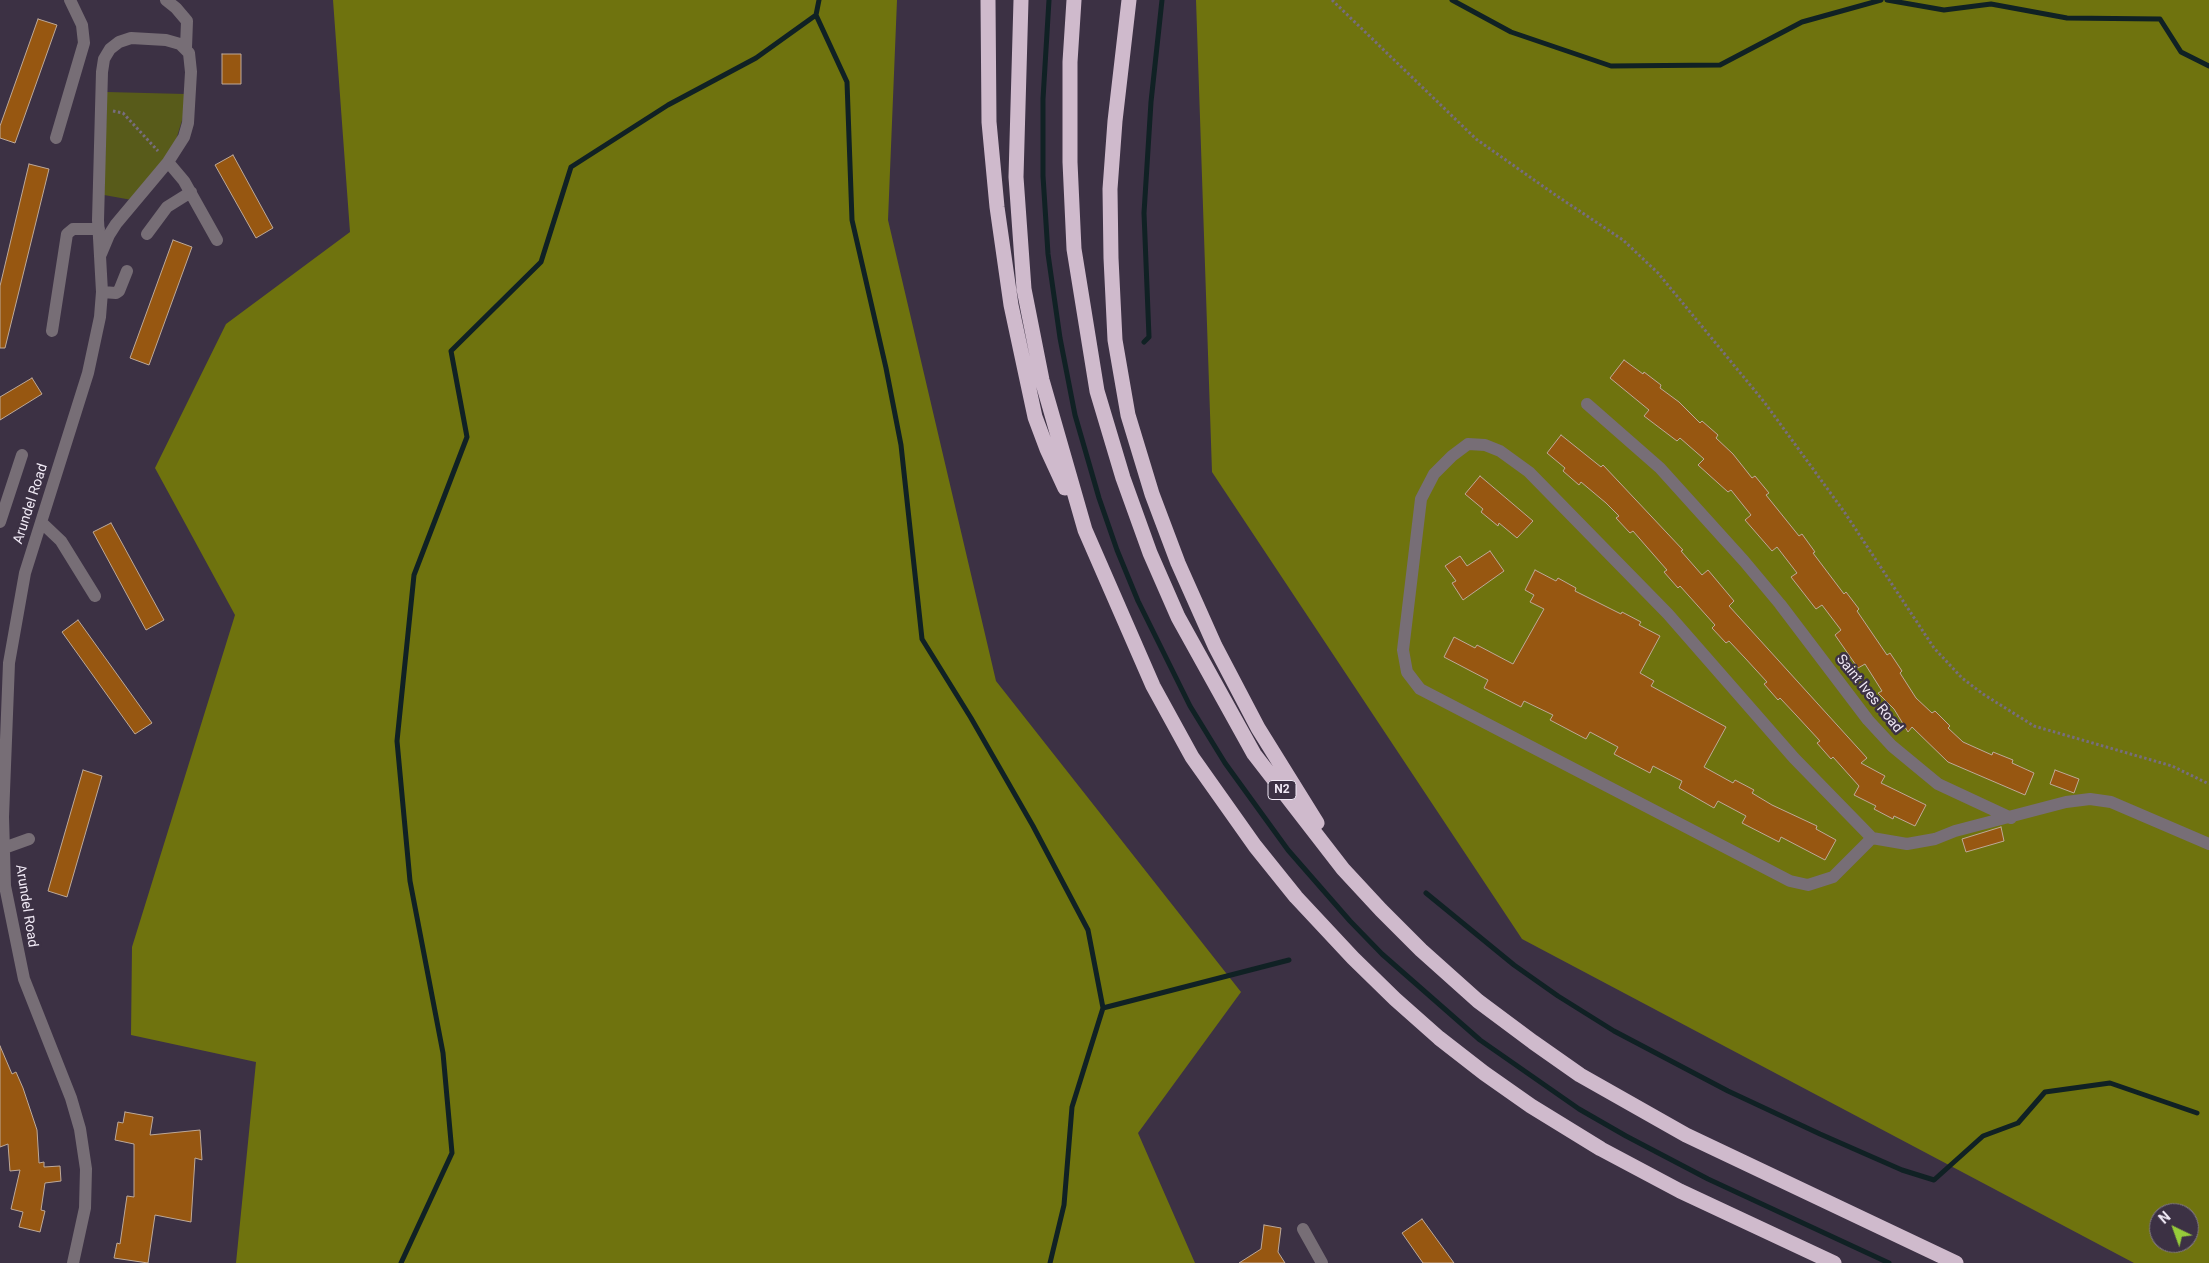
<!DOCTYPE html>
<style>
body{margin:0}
#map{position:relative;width:2209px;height:1263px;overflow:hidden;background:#3c3144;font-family:Roboto,sans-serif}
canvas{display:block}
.north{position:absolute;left:2149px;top:1203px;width:50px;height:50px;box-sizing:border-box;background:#3c3144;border:1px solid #847b8b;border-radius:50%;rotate:318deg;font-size:14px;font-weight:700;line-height:20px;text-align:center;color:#f0e9f5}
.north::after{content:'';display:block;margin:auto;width:18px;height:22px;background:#96cc3a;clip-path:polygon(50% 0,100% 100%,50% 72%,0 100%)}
</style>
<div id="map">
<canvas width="2209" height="1263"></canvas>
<div class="north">N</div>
</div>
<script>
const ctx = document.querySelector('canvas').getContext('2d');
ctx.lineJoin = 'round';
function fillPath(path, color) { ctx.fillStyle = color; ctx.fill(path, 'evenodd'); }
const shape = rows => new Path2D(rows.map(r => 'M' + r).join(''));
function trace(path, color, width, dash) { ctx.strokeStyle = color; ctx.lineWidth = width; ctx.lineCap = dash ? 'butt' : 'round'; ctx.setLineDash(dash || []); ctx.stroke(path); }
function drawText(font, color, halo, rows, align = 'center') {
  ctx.font = font + ' Roboto,sans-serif'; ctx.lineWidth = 5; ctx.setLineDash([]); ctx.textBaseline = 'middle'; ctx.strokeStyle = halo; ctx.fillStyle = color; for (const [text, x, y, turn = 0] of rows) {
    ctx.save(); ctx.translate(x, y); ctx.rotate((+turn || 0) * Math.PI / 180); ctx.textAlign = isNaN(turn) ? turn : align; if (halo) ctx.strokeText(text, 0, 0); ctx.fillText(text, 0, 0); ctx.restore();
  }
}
const green = shape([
 [107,92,185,94,183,117,176,140,169,154,132,200,104,195]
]);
const forest = shape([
 [333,0,897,0,888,220,996,681,1241,992,1138,1133,1195,1263,236,1263,256,1062,131,1035,132,947,235,615,155,468,226,324,350,232],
 [1196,0,2209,0,2209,1263,2134,1263,1522,939,1212,472],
 [2159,1213,2189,1213,2189,1243,2159,1243]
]);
const stream = shape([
 [819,0,816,15,847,82,852,220,886,368,901,445,922,639,971,718,1033,826,1088,930,1103,1008,1072,1107,1064,1205,1050,1263],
 [1049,0,1043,99,1043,176,1048,254,1060,338,1075,415,1099,498,1117,550,1138,601,1190,706,1225,763,1288,850,1350,921,1382,954,1480,1040,1579,1109,1626,1136,1708,1179,1889,1263],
 [1452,0,1511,32,1611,66,1720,65,1802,22,1881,0],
 [1887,0,1944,10,1991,4,2067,18,2160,19,2181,52,2209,66],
 [1144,342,1149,337,1144,213,1151,102,1162,0],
 [1426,893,1514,965,1558,996,1614,1031,1728,1091,1820,1134,1902,1170,1934,1180,1983,1136,2018,1123,2045,1092,2110,1083,2197,1113],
 [1103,1008,1289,960],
 [401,1263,452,1153,443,1053,410,881,397,741,414,575,467,437,451,351,541,262,571,167,668,105,756,58,816,15]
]);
const building = shape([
 [38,19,57,25,15,143,0,138,0,126,38,19],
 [222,54,241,54,241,84,222,84,222,54],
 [233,155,273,228,256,238,215,165,233,155],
 [29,164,49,169,5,348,0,348,0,286,29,164],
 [173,240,192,247,149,365,130,358,173,240],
 [1624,360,1643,374,1644,372,1661,385,1660,388,1679,402,1700,423,1702,421,1718,435,1716,438,1733,454,1752,478,1755,476,1769,493,1766,495,1799,536,1802,534,1815,552,1813,553,1844,594,1846,592,1859,609,1857,611,1887,655,1890,653,1902,671,1900,673,1916,698,1932,713,1935,711,1950,726,1948,728,1963,742,1992,755,1993,752,2013,760,2012,763,2034,773,2025,795,1948,762,1912,727,1908,732,1894,709,1878,693,1882,691,1865,664,1858,668,1835,635,1841,630,1822,605,1816,609,1791,577,1797,573,1777,547,1772,551,1745,520,1751,515,1731,490,1728,492,1698,465,1704,459,1680,438,1677,441,1644,416,1649,410,1610,378,1624,360],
 [32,378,42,394,0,420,0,397,32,378],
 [1561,435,1601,467,1603,465,1683,550,1681,551,1702,575,1708,570,1734,601,1729,606,1867,758,1861,763,1885,776,1881,783,1926,805,1915,826,1894,816,1893,819,1874,809,1876,806,1854,795,1859,786,1833,757,1831,759,1817,743,1820,741,1796,715,1780,698,1778,700,1764,684,1767,682,1745,658,1729,641,1726,643,1712,628,1715,625,1680,586,1678,588,1664,572,1667,570,1646,546,1633,531,1630,533,1616,518,1619,516,1606,503,1581,482,1579,485,1563,471,1565,468,1547,453,1561,435],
 [1480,476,1533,521,1517,538,1499,523,1498,526,1481,512,1483,509,1465,494,1480,476],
 [111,523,164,620,146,630,93,532,111,523],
 [1490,551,1504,571,1463,600,1452,583,1456,581,1445,566,1460,556,1467,566,1490,551],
 [1535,570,1556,581,1558,578,1576,588,1575,591,1621,614,1622,612,1641,622,1639,625,1660,636,1640,673,1654,681,1651,686,1726,727,1704,767,1733,783,1735,780,1754,790,1752,793,1772,805,1817,826,1816,829,1836,840,1825,860,1781,837,1779,842,1742,823,1746,816,1718,801,1714,808,1679,788,1682,781,1653,766,1650,773,1614,754,1618,747,1590,732,1586,739,1550,720,1553,715,1524,701,1521,707,1484,688,1488,680,1444,657,1454,637,1475,648,1477,645,1513,664,1544,609,1530,602,1534,595,1525,590,1535,570],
 [78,620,152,723,135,734,62,632,78,620],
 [83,770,102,776,67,897,48,891,83,770],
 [2055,770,2079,779,2074,793,2050,784,2055,770],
 [2001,827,2004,841,1966,852,1962,839,2001,827],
 [0,1046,12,1074,16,1072,23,1088,37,1130,39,1163,44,1162,44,1167,60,1166,61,1181,45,1183,41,1210,45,1211,40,1232,19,1227,23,1212,11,1209,20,1170,10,1171,8,1144,0,1147,0,1046],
 [125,1112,153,1117,150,1135,200,1130,202,1160,195,1158,191,1222,155,1215,148,1263,114,1258,117,1243,120,1244,127,1196,134,1197,134,1144,115,1140,118,1122,123,1123,125,1112],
 [1422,1219,1454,1263,1423,1263,1402,1233,1422,1219],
 [1264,1225,1281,1228,1278,1252,1285,1263,1239,1263,1261,1249,1264,1225]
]);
const path = shape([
 [1332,0,1476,139,1554,194,1623,240,1658,273,1765,403,1845,513,1934,648,1962,678,1983,694,2034,726,2172,766,2209,784],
 [113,111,123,113,158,151]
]);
const minor = shape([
 [166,0,176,8,187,21,186,48],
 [56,138,84,43,82,25,70,0],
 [168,162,184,181,217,240],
 [147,234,167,207,191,192],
 [102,292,116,293,119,291,127,271],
 [52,331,67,234,73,229,99,229],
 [1587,404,1660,468,1744,561,1780,604,1868,720,1892,746,1938,784,2011,818],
 [0,522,22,455],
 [41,522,61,541,95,596],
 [1872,838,1833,877,1808,885,1790,881,1420,689,1407,672,1403,650,1421,499,1434,474,1452,456,1468,444,1485,445,1500,451,1529,472,1668,614,1794,758,1872,838,1907,844,1935,839,1955,831,2066,802,2090,799,2111,802,2209,844],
 [4,848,29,839],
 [1303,1229,1322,1263],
 [73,1263,85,1208,86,1169,80,1129,71,1098,24,979,5,886,3,817,9,663,25,573,88,373,100,317,102,292,98,220,102,72,104,59,110,49,119,42,131,38,166,40,180,44,189,53,191,72,188,123,184,137,168,162,116,224,109,235,101,254]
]);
const highway = shape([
 [988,0,989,122,997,207,1011,305,1035,417,1047,449,1065,488],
 [1021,0,1016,177,1024,289,1042,380,1085,530,1153,686,1192,757,1255,846,1296,897,1353,958,1395,999,1439,1038,1484,1073,1531,1106,1601,1149,1680,1191,1834,1263],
 [1074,0,1070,62,1070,162,1074,249,1097,391,1123,478,1150,553,1178,617,1254,754,1343,869,1381,910,1421,950,1478,1001,1533,1042,1580,1075,1686,1135,1956,1263],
 [1129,0,1115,121,1110,189,1111,258,1115,340,1128,415,1152,494,1178,563,1215,646,1258,728,1317,823]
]);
const shields = [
 [1282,790,28]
];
const shieldNames = [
 ["N2",1282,790]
];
const streetNames = [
 ["Arundel Road",31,504,-72],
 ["Saint Ives Road",1869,694,51],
 ["Arundel Road",26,906,81]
];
fillPath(green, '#585b1a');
fillPath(forest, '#6f730e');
trace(stream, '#102124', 5);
fillPath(building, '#975711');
trace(building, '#bea998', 1);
trace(path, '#776d7e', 3, [2.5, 2.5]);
trace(minor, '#776e76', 12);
trace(highway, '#cfbacc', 15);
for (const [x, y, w] of shields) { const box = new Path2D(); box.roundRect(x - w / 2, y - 9.5, w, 19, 4); ctx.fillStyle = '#3c3144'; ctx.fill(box); trace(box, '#f0e9f5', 1); }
drawText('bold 12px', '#f0e9f5', null, shieldNames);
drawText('14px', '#f0e9f5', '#3c3144', streetNames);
</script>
